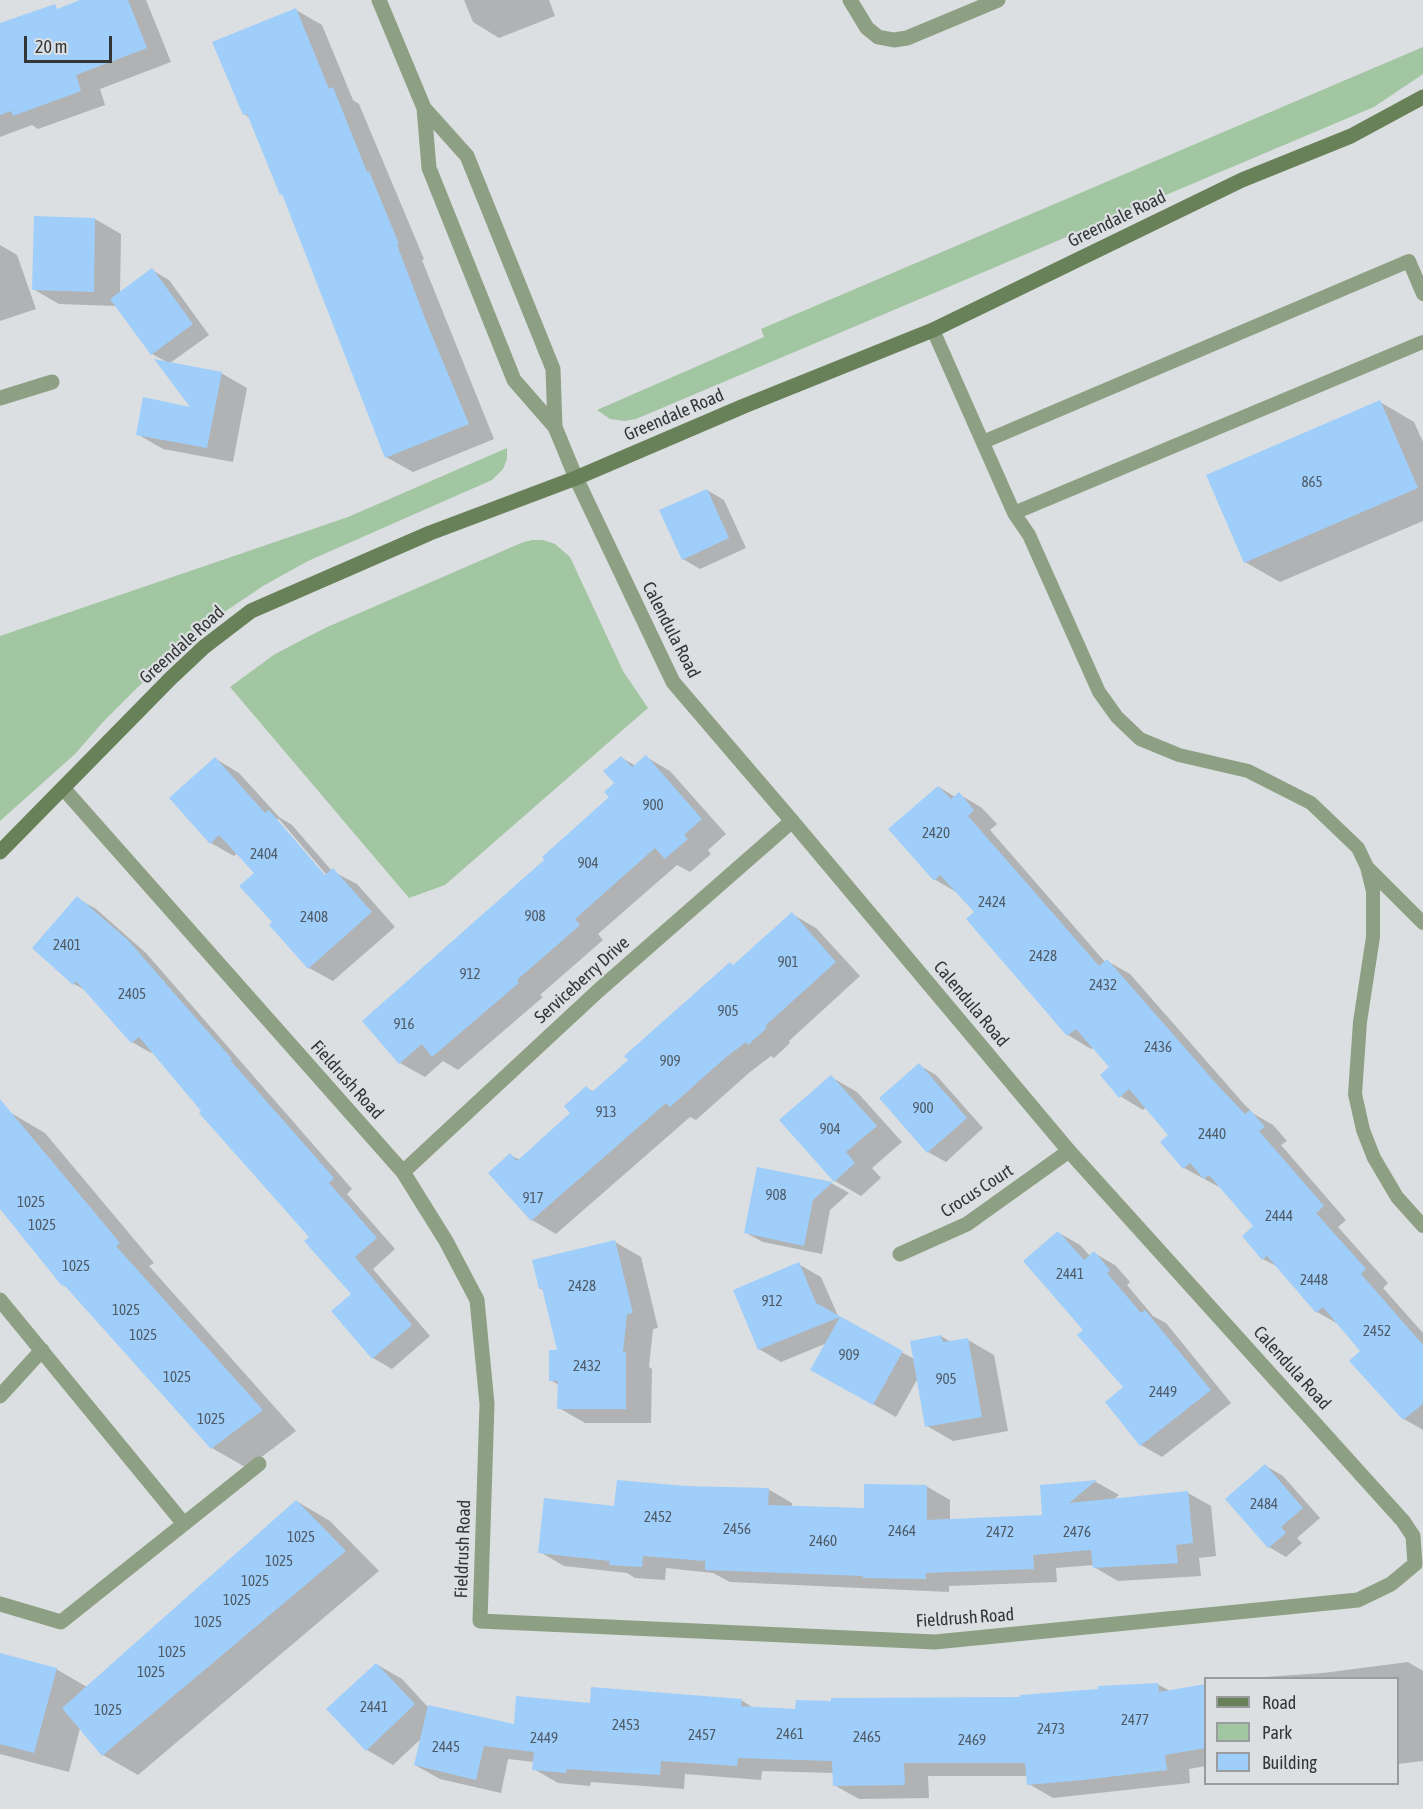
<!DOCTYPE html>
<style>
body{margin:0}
#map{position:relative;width:1423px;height:1809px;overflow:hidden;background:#dcdfe1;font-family:"Asap Condensed",sans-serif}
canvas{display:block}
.legend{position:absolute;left:1204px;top:1677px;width:195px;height:108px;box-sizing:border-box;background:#dcdfe1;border:2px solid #999b9d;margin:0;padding:8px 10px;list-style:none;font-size:18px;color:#343536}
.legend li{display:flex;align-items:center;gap:12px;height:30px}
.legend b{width:30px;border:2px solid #999b9d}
.scale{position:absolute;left:24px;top:36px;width:88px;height:27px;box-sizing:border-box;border:3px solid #343536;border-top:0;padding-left:8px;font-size:18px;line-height:21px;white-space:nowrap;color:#343536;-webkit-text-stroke:4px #dcdfe1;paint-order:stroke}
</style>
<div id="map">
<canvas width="1423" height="1809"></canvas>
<ul class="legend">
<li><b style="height:8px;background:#688158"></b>Road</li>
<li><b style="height:16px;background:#a2c6a2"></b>Park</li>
<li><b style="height:16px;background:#9fcefa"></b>Building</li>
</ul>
<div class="scale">20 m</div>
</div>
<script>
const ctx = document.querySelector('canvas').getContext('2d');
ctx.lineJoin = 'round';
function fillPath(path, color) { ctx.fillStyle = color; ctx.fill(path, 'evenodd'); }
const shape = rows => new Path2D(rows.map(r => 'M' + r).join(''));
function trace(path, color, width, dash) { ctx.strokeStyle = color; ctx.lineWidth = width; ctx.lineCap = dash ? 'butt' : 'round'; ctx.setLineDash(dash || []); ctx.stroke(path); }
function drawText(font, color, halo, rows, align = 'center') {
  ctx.font = font + ' "Asap Condensed",sans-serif'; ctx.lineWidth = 4.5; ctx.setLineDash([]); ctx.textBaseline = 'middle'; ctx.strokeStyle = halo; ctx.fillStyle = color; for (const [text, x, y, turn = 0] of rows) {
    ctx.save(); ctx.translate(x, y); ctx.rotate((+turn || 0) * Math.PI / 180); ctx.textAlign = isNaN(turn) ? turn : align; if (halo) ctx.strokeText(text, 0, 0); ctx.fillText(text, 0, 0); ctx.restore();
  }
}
const green = shape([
 [1423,47,1423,74,1374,107,636,419,625,421,610,419,597,410,764,337,761,329],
 [507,448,507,459,503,469,492,480,308,561,263,586,220,615,139,686,103,722,75,754,0,821,0,636,348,517],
 [532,540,543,540,555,544,570,557,623,671,648,708,445,885,409,898,230,687,275,654,325,628,521,543]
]);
const shadow = shape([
 [84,0,146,0,171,62,100,89,105,105,38,129,32,125,0,137,0,25,55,28],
 [464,0,549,0,555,16,499,38,473,22],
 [296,10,322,25,353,100,359,104,424,259,422,260,494,439,413,472,386,457,321,286,250,118,244,114],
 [95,219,121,234,120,294,152,270,169,280,209,335,170,363,221,373,247,388,233,462,163,449,137,434,193,409,167,362,152,354,117,306,59,304,33,289],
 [0,245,17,255,36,309,0,321],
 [1380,402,1414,422,1423,442,1423,521,1280,582,1245,562,1208,476],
 [707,490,724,500,746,548,700,569,683,559],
 [646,757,670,771,726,834,708,850,711,854,690,872,677,865,598,934,603,940,540,995,543,997,458,1070,443,1061,425,1077,400,1063,547,860,611,797,616,783,622,758,636,766],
 [216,759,239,773,279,817,292,825,332,871,357,884,395,927,333,981,309,968,274,923,256,874,238,853,234,856,211,843],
 [275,819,279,819,331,880,329,882],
 [939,787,955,797,959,794,982,808,997,824,990,830,1105,962,1107,961,1130,974,1244,1104,1254,1114,1273,1125,1287,1141,1281,1145,1346,1220,1338,1227,1388,1283,1383,1288,1423,1333,1423,1430,1404,1419,1351,1361,1363,1351,1340,1325,1317,1312,1278,1267,1263,1259,1255,1226,1223,1189,1184,1168,1170,1135,1146,1107,1143,1110,1120,1096,1111,1067,1094,1047,1091,1049,1068,1035,968,919,976,913,958,893,934,879],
 [77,898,96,909,146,953,352,1189,347,1194,395,1249,373,1269,430,1336,392,1369,373,1358,353,1295,311,1237,153,1051,151,1053,132,1042,87,991,74,984],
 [792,914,816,928,860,976,789,1041,790,1043,774,1058,771,1056,750,1072,696,1120,690,1117,556,1234,532,1220,510,1155,520,1160,572,1113,587,1088,594,1092],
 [919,1065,936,1075,983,1128,946,1162,928,1152],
 [831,1077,857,1092,902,1142,872,1168,881,1178,861,1196,835,1181],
 [11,1113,45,1133,154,1263,149,1266,296,1431,247,1468,212,1448,70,1289,63,1285,0,1207,0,1122],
 [758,1169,833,1184,849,1193,830,1210,822,1254,763,1242,746,1233],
 [1059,1233,1080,1245,1090,1256,1094,1253,1115,1265,1130,1282,1127,1285,1153,1316,1166,1323,1231,1403,1162,1457,1141,1445,1125,1388,1085,1330],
 [615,1242,641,1257,658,1328,653,1329,649,1367,652,1369,651,1423,585,1423,559,1408,559,1385,550,1380,559,1352,544,1291,540,1288],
 [798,1264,821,1277,838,1316,914,1359,941,1336,951,1342,968,1340,994,1355,1008,1431,953,1441,927,1426,918,1378,896,1417,812,1370,827,1343,781,1362,759,1349],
 [1266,1466,1283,1476,1320,1518,1297,1538,1302,1543,1286,1557,1269,1547,1227,1499],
 [1096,1482,1119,1495,1113,1500,1188,1493,1211,1506,1216,1556,1199,1558,1201,1576,1118,1581,1094,1567,1094,1565,1056,1568,1057,1582,949,1586,949,1592,730,1582,713,1573,666,1568,665,1580,635,1578,627,1573,564,1566,540,1552,616,1508,686,1487,768,1489,792,1503,792,1507,865,1509,926,1486,950,1500,950,1520,1044,1517,1041,1486],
 [296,1501,330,1521,379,1571,138,1775,103,1755,80,1728,69,1772,0,1754,0,1655,56,1669,87,1687],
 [1408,1662,1423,1671,1423,1761,1398,1764,1398,1678,1249,1678,1323,1673],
 [376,1664,402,1679,427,1706,515,1726,591,1705,741,1700,755,1709,797,1710,1022,1699,1157,1684,1170,1691,1206,1685,1206,1766,1189,1769,1190,1783,1053,1798,1029,1784,1028,1776,928,1776,929,1798,859,1799,834,1785,834,1773,762,1771,761,1780,685,1774,684,1789,591,1782,590,1786,558,1783,534,1769,534,1762,508,1759,501,1793,440,1779,415,1765,422,1738,393,1765,367,1750]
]);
const building = shape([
 [80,0,128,0,147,48,76,75,81,91,13,116,11,111,0,115,0,23,55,4,57,9],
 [296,8,329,89,333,87,367,172,369,171,399,244,397,245,428,326,469,424,385,458,282,194,280,195,247,114,243,115,212,42],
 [34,216,95,218,94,292,32,290],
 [152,268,193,324,151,355,110,299],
 [154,359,222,372,207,448,136,435,143,397,190,407],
 [1380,400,1418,488,1244,563,1206,475],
 [707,489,729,538,682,560,659,510],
 [646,755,702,819,684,835,688,839,665,859,655,848,575,919,580,925,517,980,519,983,432,1057,422,1044,399,1064,362,1021,544,860,542,857,609,797,604,792,614,783,603,771,621,756,632,767],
 [215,757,265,813,269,810,325,875,333,868,372,912,308,969,269,925,272,922,239,886,254,873,219,835,210,844,169,798],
 [938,786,951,799,959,792,974,810,968,816,1099,966,1107,959,1221,1089,1245,1114,1250,1110,1265,1127,1259,1131,1324,1206,1316,1213,1366,1269,1361,1274,1423,1345,1423,1404,1403,1420,1349,1361,1360,1351,1323,1307,1316,1313,1267,1256,1262,1260,1242,1236,1253,1226,1209,1175,1204,1179,1190,1163,1183,1169,1160,1142,1168,1135,1129,1089,1119,1098,1100,1075,1109,1067,1076,1029,1067,1036,966,919,974,912,940,875,934,881,888,829],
 [77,896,128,940,180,1000,232,1059,230,1060,334,1178,329,1183,377,1238,355,1257,412,1325,372,1359,331,1311,351,1294,304,1241,309,1237,199,1113,201,1111,139,1037,131,1043,76,981,73,985,32,948],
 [792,912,836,962,765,1026,767,1028,748,1045,746,1042,725,1058,670,1107,666,1103,531,1221,488,1173,510,1153,517,1161,570,1113,564,1106,586,1086,592,1092,628,1060,624,1056,730,962,733,965],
 [919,1063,967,1118,927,1153,879,1098],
 [831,1075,877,1126,846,1152,855,1163,834,1182,779,1120],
 [0,1099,120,1243,116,1246,263,1410,211,1449,64,1285,62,1286,0,1209],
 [757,1167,833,1182,813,1200,804,1246,744,1233],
 [1058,1231,1084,1260,1094,1251,1110,1270,1107,1273,1141,1313,1145,1310,1211,1390,1140,1446,1105,1402,1123,1387,1077,1335,1083,1330,1023,1261],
 [615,1240,633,1313,627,1314,623,1352,626,1352,626,1409,557,1409,558,1381,549,1381,549,1350,557,1350,542,1288,539,1289,532,1260],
 [799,1262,816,1303,903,1351,873,1405,810,1370,840,1317,758,1350,733,1290],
 [941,1335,943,1342,968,1338,982,1417,925,1427,910,1341],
 [1265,1464,1303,1508,1281,1527,1286,1533,1268,1548,1225,1499],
 [617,1480,686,1486,769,1488,768,1505,864,1508,864,1484,927,1485,927,1520,1042,1515,1040,1485,1097,1480,1069,1503,1188,1491,1193,1543,1176,1545,1178,1563,1093,1568,1091,1550,1033,1555,1034,1569,926,1573,926,1579,863,1578,863,1576,705,1570,705,1561,643,1556,642,1567,609,1565,610,1561,538,1553,544,1498,614,1506],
 [296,1500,346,1551,102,1756,62,1708],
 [0,1653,57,1668,34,1753,0,1744],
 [376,1663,415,1704,366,1751,326,1709],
 [1158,1683,1159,1692,1206,1684,1206,1748,1165,1755,1167,1770,1083,1780,1027,1785,1025,1763,904,1763,905,1785,833,1786,832,1761,738,1758,737,1766,661,1761,660,1775,567,1769,566,1773,532,1770,534,1752,484,1746,476,1780,414,1765,428,1705,514,1724,516,1696,590,1703,591,1687,742,1699,741,1706,795,1709,796,1700,831,1701,831,1698,1020,1697,1020,1695,1098,1689,1098,1686]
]);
const lane = shape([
 [933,330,1014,513,1423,342],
 [983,442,1409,261,1423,294],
 [1014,513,1029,535,1099,692,1117,717,1140,739,1179,755,1248,771,1311,803,1358,848,1367,867,1373,891,1373,937,1360,1022,1355,1094,1363,1130,1374,1158,1397,1197,1423,1226],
 [1367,867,1423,923]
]);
const street = shape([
 [379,0,424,108,429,168,514,380,555,427,576,478,673,682,792,821,1069,1151,1403,1521,1413,1536,1415,1564],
 [850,0,867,28,878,37,894,40,907,38,998,0],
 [424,108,467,156,553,369,555,427],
 [0,398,52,382],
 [63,788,403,1172,446,1241,477,1300,487,1404,480,1621,935,1642,1358,1600,1391,1584,1415,1564],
 [403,1172,599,990,792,821],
 [900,1254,967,1224,1069,1151],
 [0,1300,184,1524],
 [0,1396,42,1350],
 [0,1604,61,1622,259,1464]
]);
const secondary = shape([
 [0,852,171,678,204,647,251,611,430,533,576,478,744,406,933,330,1242,180,1351,136,1423,97]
]);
const numberNames = [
 ["865",1312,482],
 ["900",653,805],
 ["2420",936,833],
 ["2404",264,854],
 ["904",588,863],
 ["2424",992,902],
 ["908",535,916],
 ["2408",314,917],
 ["2401",67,945],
 ["2428",1043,956],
 ["901",788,962],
 ["912",470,974],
 ["2432",1103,985],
 ["2405",132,994],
 ["905",728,1011],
 ["916",404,1024],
 ["2436",1158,1047],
 ["909",670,1061],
 ["900",923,1108],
 ["913",606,1112],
 ["904",830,1129],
 ["2440",1212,1134],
 ["908",776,1195],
 ["917",533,1198],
 ["1025",31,1202],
 ["2444",1279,1216],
 ["1025",42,1225],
 ["1025",76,1266],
 ["2441",1070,1274],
 ["2448",1314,1280],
 ["2428",582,1286],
 ["912",772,1301],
 ["1025",126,1310],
 ["2452",1377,1331],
 ["1025",143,1335],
 ["909",849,1355],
 ["2432",587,1366],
 ["1025",177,1377],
 ["905",946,1379],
 ["2449",1163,1392],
 ["1025",211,1419],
 ["2484",1264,1504],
 ["2452",658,1517],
 ["2456",737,1529],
 ["2464",902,1531],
 ["2472",1000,1532],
 ["2476",1077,1532],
 ["1025",301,1537],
 ["2460",823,1541],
 ["1025",279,1561],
 ["1025",255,1581],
 ["1025",237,1600],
 ["1025",208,1622],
 ["1025",172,1652],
 ["1025",151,1672],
 ["2441",374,1707],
 ["1025",108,1710],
 ["2477",1135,1720],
 ["2453",626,1725],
 ["2473",1051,1729],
 ["2461",790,1734],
 ["2457",702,1735],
 ["2465",867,1737],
 ["2449",544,1738],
 ["2469",972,1740],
 ["2445",446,1747]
];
const streetNames = [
 ["Greendale Road",1117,219,-26],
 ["Greendale Road",674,415,-23],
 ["Calendula Road",671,630,63],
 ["Greendale Road",182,645,-42],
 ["Serviceberry Drive",582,980,-42],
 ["Calendula Road",971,1004,50],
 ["Fieldrush Road",347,1080,48],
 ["Crocus Court",977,1191,-33],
 ["Calendula Road",1292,1368,48],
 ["Fieldrush Road",463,1549,-88],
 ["Fieldrush Road",965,1618,-4]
];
fillPath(green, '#a2c6a2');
fillPath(shadow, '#0003');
fillPath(building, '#9fcefa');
trace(lane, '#8ea084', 14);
trace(street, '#8ea084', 15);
trace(secondary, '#688158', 15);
drawText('15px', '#4f5b67', null, numberNames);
drawText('18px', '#343536', '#dcdfe1', streetNames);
</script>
